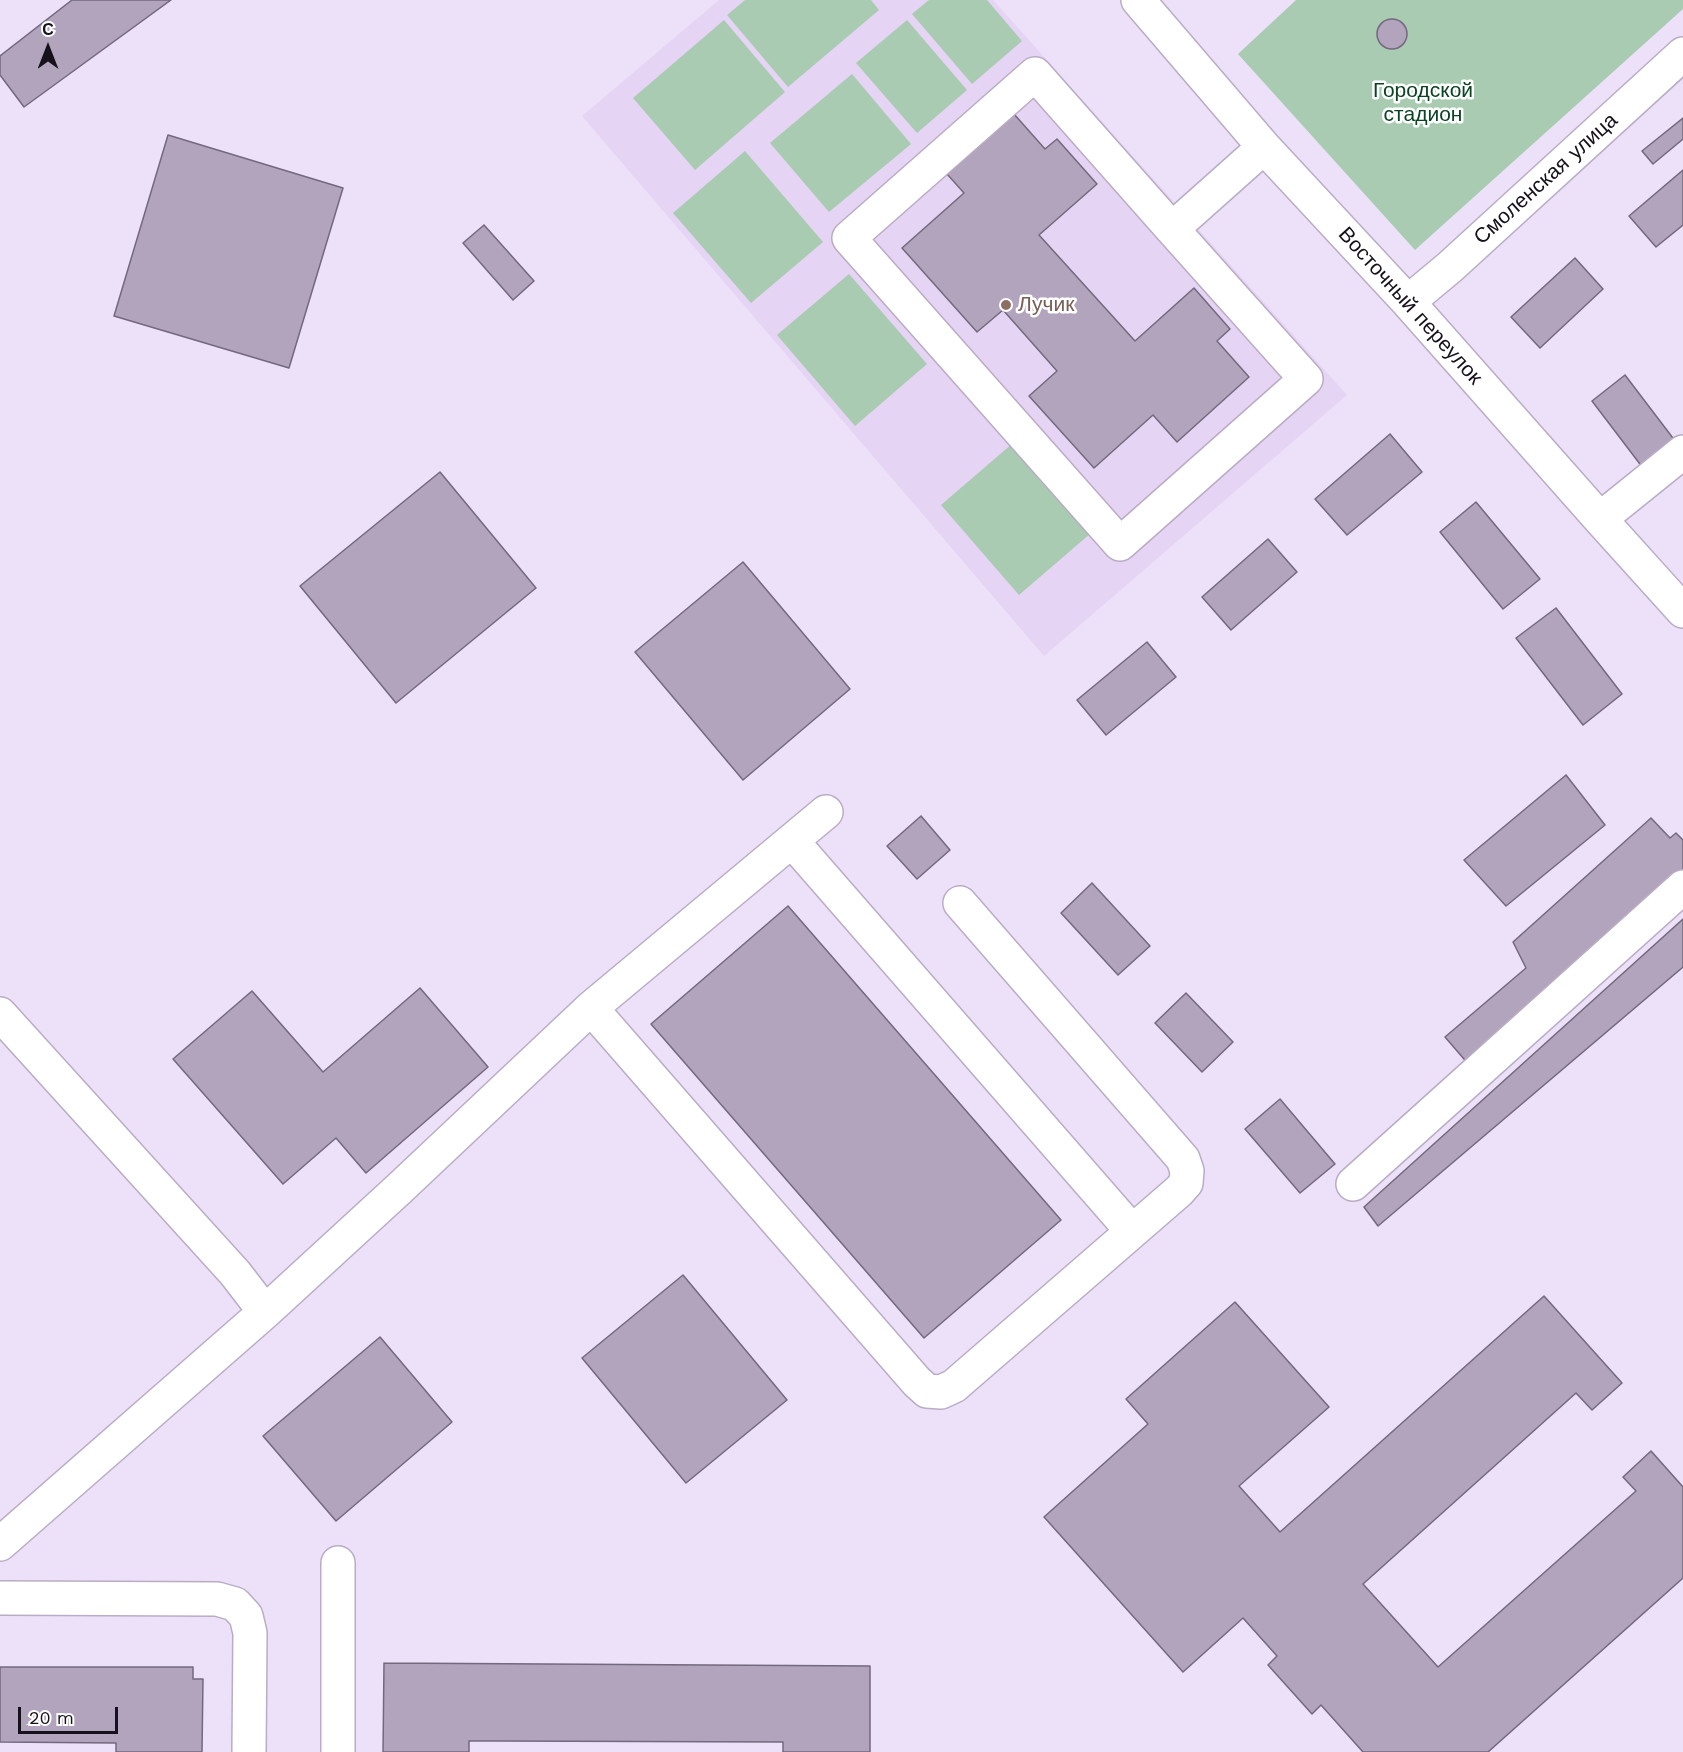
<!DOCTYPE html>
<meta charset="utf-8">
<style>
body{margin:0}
#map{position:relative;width:1683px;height:1752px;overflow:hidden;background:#ede0f9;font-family:"Work Sans",sans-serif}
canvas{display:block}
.north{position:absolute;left:18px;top:18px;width:60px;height:60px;-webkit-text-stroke:4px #fff;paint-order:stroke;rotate:0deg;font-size:16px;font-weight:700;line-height:24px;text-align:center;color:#16111a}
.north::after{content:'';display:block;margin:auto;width:21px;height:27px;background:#16111a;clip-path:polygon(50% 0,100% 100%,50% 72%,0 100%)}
.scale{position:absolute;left:18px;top:1707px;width:100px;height:27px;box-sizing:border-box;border:3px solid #16111a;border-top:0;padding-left:8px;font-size:18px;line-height:21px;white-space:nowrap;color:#16111a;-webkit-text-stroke:4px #fff;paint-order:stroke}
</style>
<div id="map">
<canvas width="1683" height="1752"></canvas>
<div class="north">С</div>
<div class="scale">20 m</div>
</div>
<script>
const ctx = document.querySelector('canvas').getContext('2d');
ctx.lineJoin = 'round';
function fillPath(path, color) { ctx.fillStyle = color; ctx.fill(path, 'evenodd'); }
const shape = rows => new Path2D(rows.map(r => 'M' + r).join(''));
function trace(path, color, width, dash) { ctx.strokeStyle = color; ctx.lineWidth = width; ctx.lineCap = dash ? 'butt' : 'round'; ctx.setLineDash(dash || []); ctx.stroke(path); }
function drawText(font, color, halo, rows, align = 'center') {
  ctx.font = font + ' "Work Sans",sans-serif'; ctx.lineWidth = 5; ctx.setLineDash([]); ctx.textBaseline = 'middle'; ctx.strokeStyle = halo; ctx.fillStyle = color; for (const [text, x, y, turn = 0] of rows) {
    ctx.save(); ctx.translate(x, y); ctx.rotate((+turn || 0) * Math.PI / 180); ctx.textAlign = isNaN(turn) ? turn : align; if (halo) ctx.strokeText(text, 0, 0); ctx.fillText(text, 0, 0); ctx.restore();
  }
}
const built = shape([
 [719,0,993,0,1347,395,1044,656,582,116]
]);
const green = shape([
 [745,0,871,0,879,10,788,87,727,15],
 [929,0,987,0,1022,41,972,84,912,14],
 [1296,0,1683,0,1683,9,1415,250,1238,54],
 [724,20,785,92,695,170,633,98],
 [907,20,967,90,917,133,856,63],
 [852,74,911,144,829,212,770,143],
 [745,151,823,242,751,303,673,213],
 [849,274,927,364,855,426,777,335],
 [1013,443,1091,533,1019,595,941,505]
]);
const building = shape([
 [72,0,171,0,24,107,0,75,0,56,72,0],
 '1377 34a15 15 0 1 1 30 0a15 15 0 1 1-30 0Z',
 [1014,114,1045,149,1057,139,1097,184,1039,235,1135,341,1194,288,1230,329,1217,341,1249,377,1177,442,1153,415,1094,468,1029,396,1057,371,1003,310,977,332,902,248,964,193,947,174,1014,114],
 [1683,118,1683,139,1653,164,1642,151,1683,118],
 [168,135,343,188,289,368,114,316,168,135],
 [1683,170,1683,225,1656,247,1629,216,1683,170],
 [484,225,534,281,513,300,463,243,484,225],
 [1575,258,1603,289,1540,348,1511,317,1575,258],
 [1625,375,1679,446,1646,472,1592,401,1625,375],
 [1390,434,1422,472,1347,535,1315,499,1390,434],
 [440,472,536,588,396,703,300,586,440,472],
 [1476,502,1540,579,1503,609,1440,532,1476,502],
 [1268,539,1297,572,1231,630,1202,597,1268,539],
 [743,562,850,689,743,780,635,652,743,562],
 [1556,608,1622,694,1583,725,1516,638,1556,608],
 [1147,642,1176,677,1106,735,1077,700,1147,642],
 [1566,775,1605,825,1506,906,1464,860,1566,775],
 [921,816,950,850,917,879,887,846,921,816],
 [1651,818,1670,838,1676,833,1683,840,1683,874,1470,1066,1445,1037,1526,968,1513,942,1651,818],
 [1092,883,1150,946,1118,975,1061,913,1092,883],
 [788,906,1061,1220,924,1338,651,1024,788,906],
 [1683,919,1683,967,1378,1226,1364,1207,1683,919],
 [420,988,488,1067,366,1173,336,1138,283,1184,173,1059,252,991,323,1072,420,988],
 [1186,993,1233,1042,1202,1072,1155,1023,1186,993],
 [1280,1099,1335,1164,1300,1193,1245,1129,1280,1099],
 [683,1275,787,1400,686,1483,582,1358,683,1275],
 [1544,1296,1622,1383,1592,1410,1576,1393,1363,1584,1438,1667,1636,1491,1623,1477,1651,1451,1683,1487,1683,1578,1488,1752,1363,1752,1321,1705,1312,1714,1268,1665,1277,1656,1243,1618,1183,1672,1044,1517,1148,1424,1126,1399,1235,1302,1329,1407,1239,1486,1280,1532,1544,1296],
 [380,1337,452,1422,336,1521,263,1436,380,1337],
 [384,1663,870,1666,870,1752,783,1752,783,1742,499,1741,469,1741,469,1752,383,1752,384,1663],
 [0,1667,193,1667,193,1679,203,1679,202,1752,116,1752,116,1743,0,1742,0,1667]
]);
const minor = shape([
 [1138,0,1264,147,1408,302,1600,519,1683,611],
 [1172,229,1035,74,849,238,1120,544,1306,379,1172,229,1264,147],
 [1408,302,1450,267,1683,54],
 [1600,519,1683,452],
 [792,841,1132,1231],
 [591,1008,917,1382,927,1391,941,1392,954,1386,1179,1191,1186,1183,1187,1171,1183,1159,960,903],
 [0,1014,235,1273,265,1312],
 [1353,1184,1683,887],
 [0,1544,265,1312,400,1188,591,1008,826,812],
 [0,1598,217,1599,235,1604,246,1616,250,1633,249,1752],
 [338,1752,338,1563]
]);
const markers = [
 [1006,305,6,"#8d6e63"]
];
const parkNames = [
 ["Городской",1423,91],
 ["стадион",1423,115]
];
const streetNames = [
 ["Смоленская улица",1546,179,-42],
 ["Восточный переулок",1410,306,48]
];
const educationNames = [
 ["Лучик",1018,305]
];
fillPath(built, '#e5d4f4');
fillPath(green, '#a9cbb1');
fillPath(building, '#b1a4bc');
trace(building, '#74687e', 1.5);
trace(minor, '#b9acc4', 36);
trace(minor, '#fff', 33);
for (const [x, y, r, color] of markers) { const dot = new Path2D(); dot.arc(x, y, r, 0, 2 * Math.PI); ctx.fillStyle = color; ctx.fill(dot); trace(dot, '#fff', 2); }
drawText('21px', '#0b4323', '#fff', parkNames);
drawText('21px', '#16111a', '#fff', streetNames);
drawText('21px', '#785e54', '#fff', educationNames, 'left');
</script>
